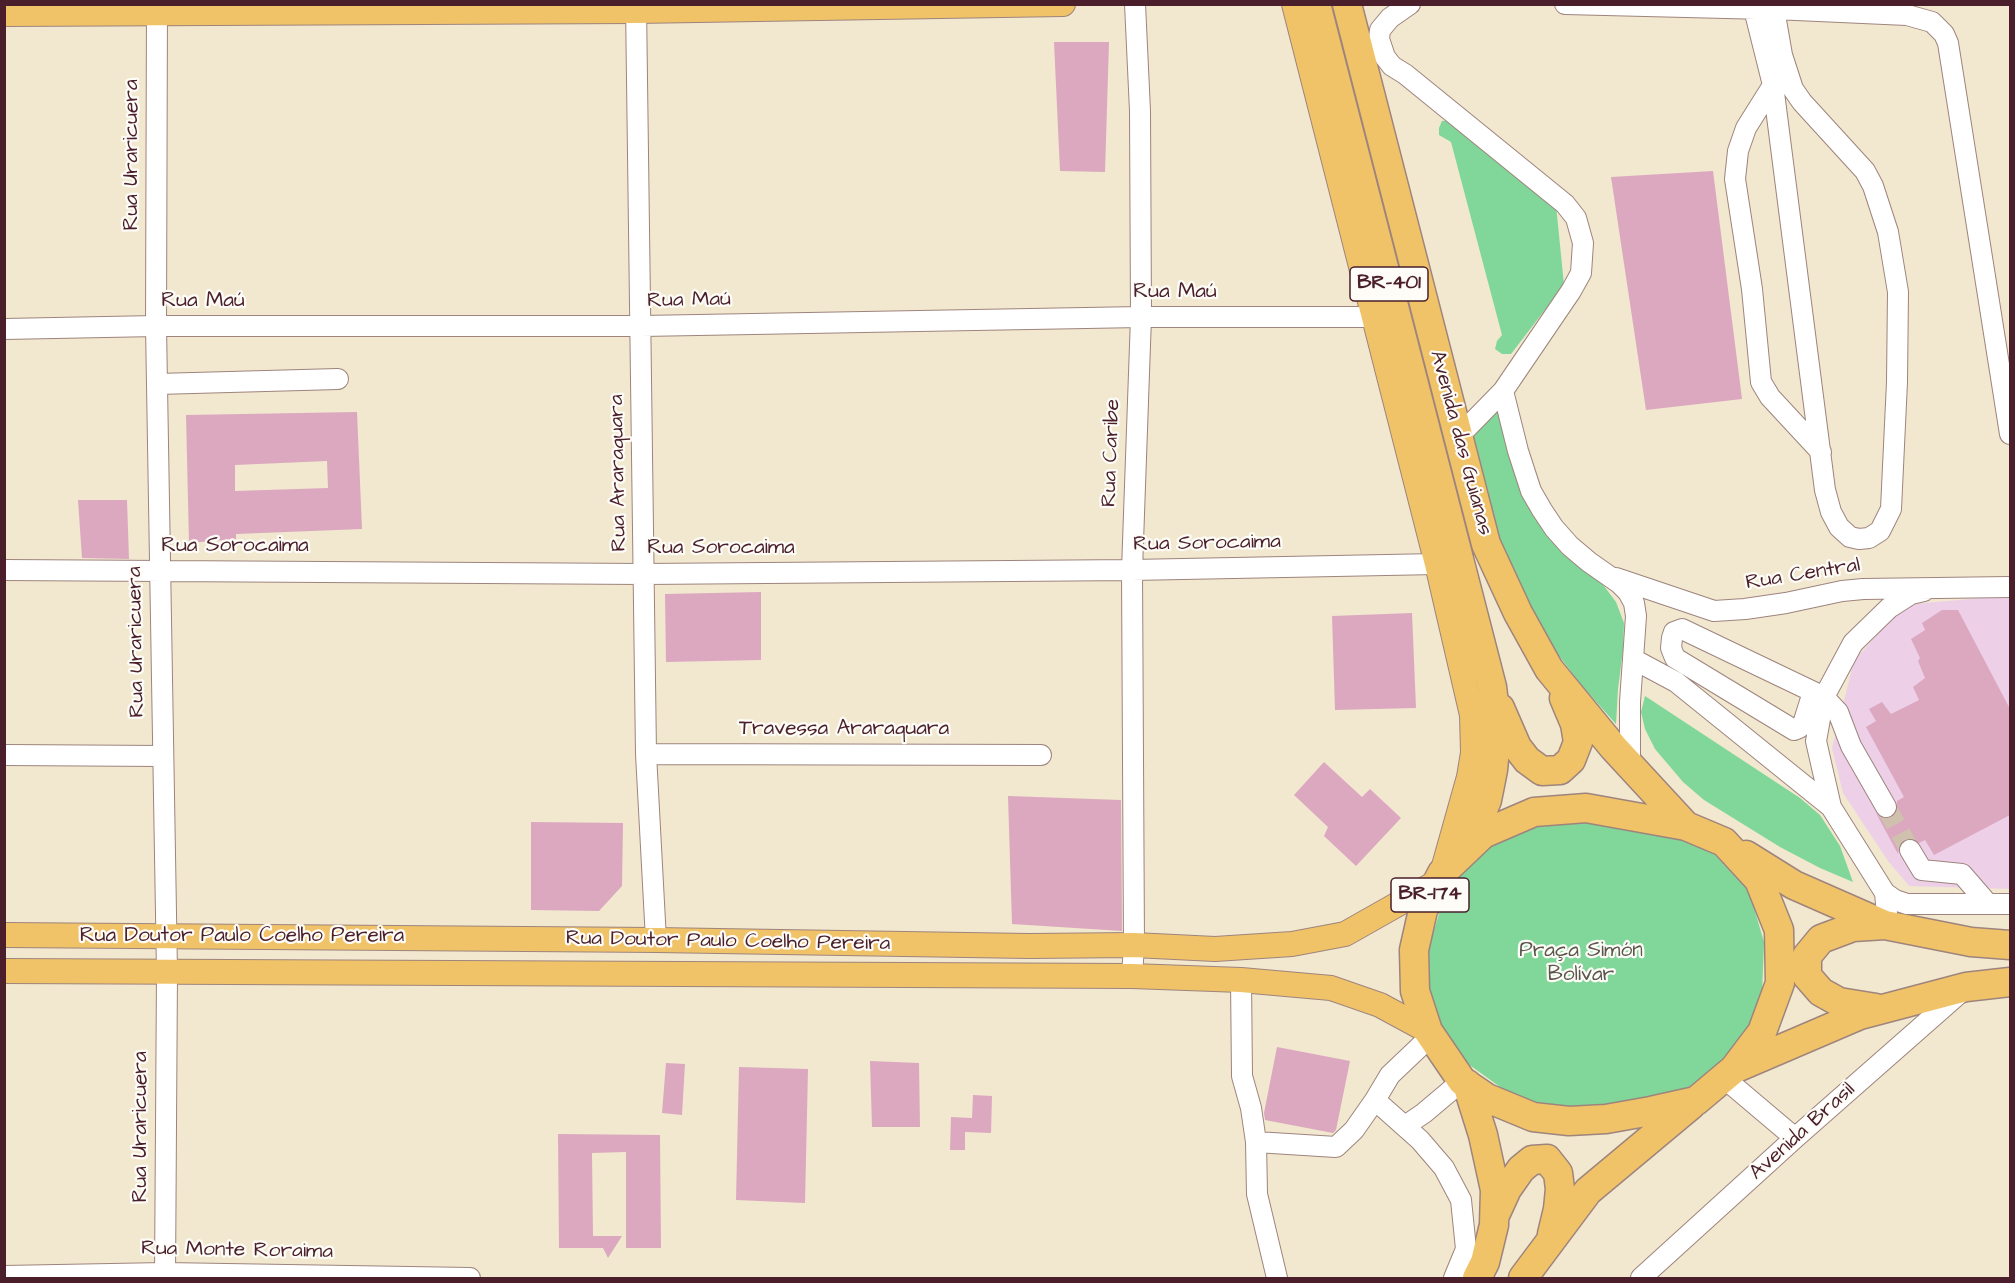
<!DOCTYPE html>
<meta charset="utf-8">
<style>
body{margin:0}
#map{position:relative;width:2015px;height:1283px;overflow:hidden;background:#f1e8cf;font-family:"Architects Daughter",sans-serif}
canvas{display:block}
.frame{position:absolute;inset:0;border:6px solid #4a1f2b;pointer-events:none}
</style>
<div id="map">
<canvas width="2015" height="1283"></canvas>
<div class="frame"></div>
</div>
<script>
const ctx = document.querySelector('canvas').getContext('2d');
ctx.lineJoin = 'round';
function fillPath(path, color) { ctx.fillStyle = color; ctx.fill(path, 'evenodd'); }
const shape = rows => new Path2D(rows.map(r => 'M' + r).join(''));
function trace(path, color, width, dash) { ctx.strokeStyle = color; ctx.lineWidth = width; ctx.lineCap = dash ? 'butt' : 'round'; ctx.setLineDash(dash || []); ctx.stroke(path); }
function drawText(font, color, halo, rows, align = 'center') {
  ctx.font = font + ' "Architects Daughter",sans-serif'; ctx.lineWidth = 4.5; ctx.setLineDash([]); ctx.textBaseline = 'middle'; ctx.strokeStyle = halo; ctx.fillStyle = color; for (const [text, x, y, turn = 0] of rows) {
    ctx.save(); ctx.translate(x, y); ctx.rotate((+turn || 0) * Math.PI / 180); ctx.textAlign = isNaN(turn) ? turn : align; if (halo) ctx.strokeText(text, 0, 0); ctx.fillText(text, 0, 0); ctx.restore();
  }
}
const built = shape([
 [2010,597,2010,889,1909,886,1888,861,1843,793,1832,748,1854,661,1903,605,1981,598]
]);
const green = shape([
 [1450,120,1556,205,1564,285,1511,354,1502,354,1495,349,1497,341,1502,335,1451,142,1439,135,1439,128,1442,121],
 [1497,407,1516,469,1567,554,1604,586,1616,602,1624,623,1623,650,1618,689,1616,724,1583,687,1546,639,1493,529,1466,435],
 [1645,696,1800,798,1820,815,1840,846,1853,882,1820,868,1780,847,1704,800,1683,782,1655,749,1645,729,1641,712],
 [1574,818,1668,834,1714,854,1749,891,1764,942,1762,994,1743,1043,1709,1083,1658,1101,1560,1112,1510,1094,1464,1061,1433,1013,1425,960,1445,894,1483,848,1525,825]
]);
const building = shape([
 [1054,42,1109,42,1105,172,1060,171],
 [1713,171,1742,399,1646,410,1611,177],
 [357,412,362,529,236,534,236,539,189,543,186,415],
 [327,461,328,488,235,491,235,465],
 [78,500,127,500,129,559,82,558],
 [761,592,761,660,666,662,665,594],
 [1942,610,1958,610,2010,709,2010,815,1934,855,1925,840,1919,843,1910,838,1904,839,1900,844,1898,854,1876,813,1881,818,1891,818,1897,812,1897,801,1904,797,1866,727,1876,721,1869,709,1882,702,1891,714,1919,700,1913,687,1925,678,1918,661,1920,658,1911,639,1925,630,1922,623],
 [1412,613,1416,708,1335,710,1332,616],
 [1324,762,1362,797,1370,789,1401,818,1356,866,1324,836,1328,827,1294,795],
 [1008,796,1121,800,1122,931,1012,924],
 [531,822,623,823,622,886,599,911,531,910],
 [1277,1047,1350,1061,1336,1130,1333,1133,1265,1120,1264,1113],
 [870,1061,919,1063,920,1127,872,1127],
 [666,1063,685,1064,682,1115,662,1113],
 [739,1067,808,1069,805,1203,736,1200],
 [973,1095,992,1096,991,1133,965,1132,965,1150,950,1150,951,1117,972,1118],
 [558,1134,660,1135,661,1248,626,1248,626,1152,592,1153,593,1236,622,1236,608,1258,603,1248,559,1248]
]);
const minorTunnel = shape([
 [1886,807,1910,850]
]);
const minor = shape([
 [157,4,156,326,167,972,165,1278],
 [636,4,646,754,656,940],
 [1410,4,1390,18,1380,30,1379,39,1385,57,1392,66,1405,74,1565,204,1576,218,1583,243,1581,273,1571,291,1503,391,1458,437],
 [1565,4,1766,9],
 [1754,9,1773,85,1746,128,1738,151,1735,179,1752,289,1761,382,1770,397,1821,452],
 [1773,85,1825,490,1831,512,1839,527,1850,537,1859,539,1869,538,1880,531,1891,509,1897,382,1898,292,1888,232,1873,186,1865,171,1802,102,1793,89,1782,55,1774,9,1907,15,1932,22,1944,34,1948,43,2010,434],
 [4,329,156,326,642,326,1141,317,1373,317],
 [157,384,338,379],
 [1503,391,1518,451,1531,491,1542,510,1554,528,1570,546,1589,562,1619,583,1628,592,1634,603,1636,616,1630,702,1630,766],
 [4,570,644,574,1132,570,1437,564],
 [1616,578,1714,611,1745,609,1786,603,1842,591,1863,589,2010,587],
 [1633,659,1676,682,1831,807,1885,893,1887,914,1885,925],
 [1813,692,1803,724,1799,728,1794,730,1675,658,1671,648,1672,638,1674,632,1682,629,1824,697,1838,712,1851,746,1886,807],
 [646,754,1041,755],
 [4,755,163,756],
 [1831,807,1816,741,1824,697,1853,643,1889,608,1911,594,1924,591],
 [1910,850,1922,870,1962,874,1988,904],
 [1885,893,1895,900,1907,904,2010,904],
 [1132,976,1134,945,1132,570,1141,317,1140,111,1135,4],
 [1241,980,1242,1076,1251,1108,1256,1142,1257,1194,1277,1278],
 [1724,1078,1795,1138],
 [1375,1100,1390,1075,1430,1037],
 [1405,1126,1424,1113,1462,1081],
 [1256,1142,1336,1147,1354,1130,1375,1100,1420,1140,1444,1168,1461,1200,1466,1249,1454,1278],
 [4,1276,165,1273,470,1278],
 [1641,1278,1795,1138,1961,992]
]);
const major = shape([
 [1294,4,1437,564,1472,715,1473,753,1469,777,1442,873],
 [4,14,636,11,1063,4],
 [4,935,656,940,1029,946,1134,945,1215,949,1292,944,1345,934,1437,882],
 [4,971,1132,976,1241,980,1331,988,1380,1005,1428,1031]
]);
const highway = shape([
 [1316,4,1492,687,1497,728,1493,770,1487,800,1467,848],
 [1347,4,1486,544,1518,613,1549,669,1613,747,1686,826],
 [1500,708,1517,747,1527,760,1542,771,1560,770,1571,760,1578,742,1575,724,1564,698],
 [1586,808,1686,826,1724,842,1759,880,1779,930,1780,983,1762,1032,1734,1069,1696,1101,1651,1111,1606,1119,1569,1121,1533,1117,1487,1098,1462,1081,1428,1031,1415,991,1414,950,1423,910,1442,873,1483,834,1534,812,1586,808],
 [1746,855,1794,885,1885,925,1971,942,2010,945],
 [1876,1008,1839,1002,1821,992,1807,976,1807,956,1821,939,1853,927,1885,925],
 [1734,1069,1860,1015,1966,987,2010,982],
 [1467,1084,1483,1135,1495,1190,1494,1225,1485,1262,1477,1278],
 [1496,1213,1507,1189,1521,1169,1532,1160,1547,1159,1558,1173,1560,1189,1558,1209,1552,1234],
 [1523,1278,1588,1191,1691,1105]
]);
const shields = [
 [1389,284,78],
 [1430,895,78]
];
const shieldNames = [
 ["BR-401",1389,284],
 ["BR-174",1430,895]
];
const streetNames = [
 ["Rua Uraricuera",133,155,-90],
 ["Rua Maú",1175,293],
 ["Rua Maú",689,301,-1],
 ["Rua Maú",203,302],
 ["Avenida das Guianas",1460,443,75],
 ["Rua Caribe",1112,453,-88],
 ["Rua Araraquara",619,473,-91],
 ["Rua Sorocaima",1207,544,-1],
 ["Rua Sorocaima",235,547],
 ["Rua Sorocaima",721,549],
 ["Rua Central",1803,575,-9],
 ["Rua Uraricuera",137,642,-91],
 ["Travessa Araraquara",844,730],
 ["Rua Doutor Paulo Coelho Pereira",242,937],
 ["Rua Doutor Paulo Coelho Pereira",728,942,1],
 ["Rua Uraricuera",142,1127,-90],
 ["Avenida Brasil",1803,1132,-42],
 ["Rua Monte Roraima",237,1251,1]
];
const parkNames = [
 ["Praça Simón",1581,952],
 ["Bolívar",1581,976]
];
fillPath(built, '#edd0e8');
fillPath(green, '#81d69a');
fillPath(building, '#dca8c0');
trace(minorTunnel, '#d0c0ae', 20, [20, 10]);
trace(minor, '#9e847d', 22);
trace(major, '#9e847d', 26);
trace(highway, '#9e847d', 31);
trace(minor, '#fff', 20);
trace(major, '#f1c369', 24);
trace(highway, '#f1c369', 28);
for (const [x, y, w] of shields) { const box = new Path2D(); box.roundRect(x - w / 2, y - 17, w, 34, 4.5); ctx.fillStyle = '#fdfcf7'; ctx.fill(box); trace(box, '#4a1f2b', 1.5); }
drawText('bold 20px', '#4a1f2b', null, shieldNames);
drawText('21px', '#4a1f2b', '#fdfcf7', streetNames);
drawText('21px', '#5a564c', '#fdfcf7', parkNames);
</script>
